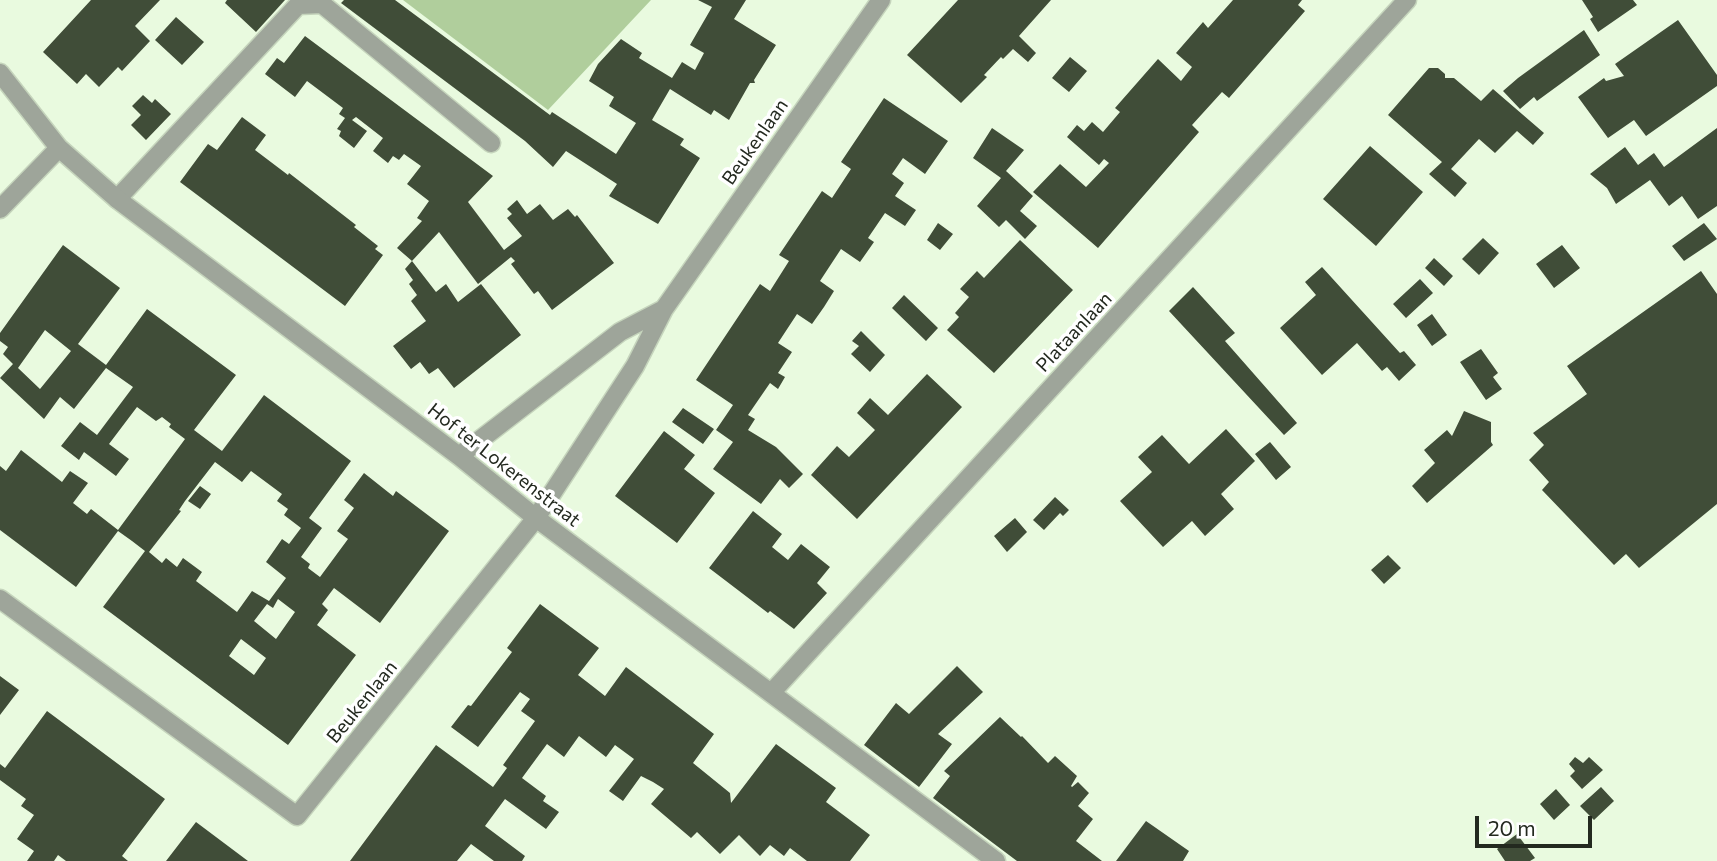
<!DOCTYPE html>
<style>
body{margin:0}
#map{position:relative;width:1717px;height:861px;overflow:hidden;background:#e9fadf;font-family:Commissioner,sans-serif}
canvas{display:block}
.scale{position:absolute;left:1475px;top:816px;width:117px;height:32px;box-sizing:border-box;border:4px solid #23291f;border-top:0;padding-left:9px;font-size:21px;line-height:24px;white-space:nowrap;color:#23291f;-webkit-text-stroke:5px #fff;paint-order:stroke}
</style>
<div id="map">
<canvas width="1717" height="861"></canvas>
<div class="scale">20 m</div>
</div>
<script>
const ctx = document.querySelector('canvas').getContext('2d');
ctx.lineJoin = 'round';
function fillPath(path, color) { ctx.fillStyle = color; ctx.fill(path, 'evenodd'); }
const shape = rows => new Path2D(rows.map(r => 'M' + r).join(''));
function trace(path, color, width, dash) { ctx.strokeStyle = color; ctx.lineWidth = width; ctx.lineCap = dash ? 'butt' : 'round'; ctx.setLineDash(dash || []); ctx.stroke(path); }
function drawText(font, color, halo, rows, align = 'center') {
  ctx.font = font + ' Commissioner,sans-serif'; ctx.lineWidth = 7; ctx.setLineDash([]); ctx.textBaseline = 'middle'; ctx.strokeStyle = halo; ctx.fillStyle = color; for (const [text, x, y, turn = 0] of rows) {
    ctx.save(); ctx.translate(x, y); ctx.rotate((+turn || 0) * Math.PI / 180); ctx.textAlign = isNaN(turn) ? turn : align; if (halo) ctx.strokeText(text, 0, 0); ctx.fillText(text, 0, 0); ctx.restore();
  }
}
const green = shape([
 [403,0,651,0,548,110]
]);
const building = shape([
 [91,0,160,0,135,26,150,41,122,71,118,67,99,87,86,74,77,84,43,52],
 [227,0,285,0,256,32,225,3],
 [344,0,395,0,550,115,552,112,616,154,636,123,609,106,614,97,589,81,598,64,621,39,642,53,639,58,672,78,682,62,695,70,704,53,690,45,712,7,698,0,746,0,734,19,776,45,754,80,755,83,750,83,729,120,714,110,711,115,670,89,652,120,684,139,680,145,700,158,658,224,609,196,617,184,566,151,553,167,525,141,341,3],
 [958,0,1051,0,1019,36,1036,53,1028,62,1013,49,1003,59,1001,57,984,75,987,77,961,103,907,55],
 [1233,0,1302,0,1298,5,1305,11,1229,98,1222,92,1192,125,1199,132,1098,248,1033,192,1060,164,1086,187,1109,163,1104,159,1099,165,1067,137,1077,125,1084,131,1092,122,1103,132,1120,112,1115,108,1158,59,1181,81,1192,67,1176,53,1203,22,1208,28],
 [1582,0,1633,0,1637,5,1598,32,1590,19,1593,17],
 [176,17,204,42,182,65,155,40],
 [1678,20,1717,75,1717,86,1646,136,1634,120,1608,138,1578,97,1604,78,1606,81,1624,76,1615,64],
 [1584,30,1600,55,1537,101,1534,97,1520,109,1503,91,1518,78],
 [305,36,493,176,468,202,504,250,522,236,507,218,512,214,507,209,517,200,527,214,540,204,553,220,568,209,575,217,577,215,614,263,552,310,538,291,534,294,511,264,515,261,511,257,478,284,439,232,412,261,436,292,446,284,458,302,481,284,521,335,454,388,438,368,429,374,420,362,411,369,393,346,426,321,411,301,417,295,409,284,413,280,405,269,412,261,397,248,422,221,417,218,429,201,407,184,421,166,404,154,399,160,393,156,388,163,373,151,383,138,356,117,352,120,367,131,354,148,339,136,341,131,337,129,345,118,339,114,343,108,307,81,295,97,265,74,277,58,284,63],
 [1070,57,1087,71,1069,92,1052,78],
 [1429,68,1438,68,1445,74,1445,78,1454,78,1481,101,1493,89,1544,133,1533,145,1517,131,1495,153,1479,139,1451,169,1467,183,1455,197,1429,174,1442,162,1388,115],
 [143,95,152,103,155,99,171,114,146,140,131,125,141,115,132,106],
 [884,98,948,141,925,174,903,158,892,174,904,183,895,196,916,210,905,226,885,213,868,238,874,242,860,262,841,249,820,281,834,291,824,307,812,324,797,314,778,343,792,352,778,373,785,377,778,389,770,383,748,415,755,419,748,430,776,447,803,474,789,488,780,479,761,504,713,469,733,442,716,430,733,405,696,380,760,284,770,291,789,261,779,255,822,191,832,198,851,169,841,162],
 [242,117,266,135,255,150,288,175,289,173,356,225,354,227,378,246,375,249,383,255,345,306,180,182,208,144,217,150],
 [992,128,1024,150,1006,171,1033,196,1020,211,1037,226,1025,239,1006,220,999,227,977,206,1001,178,973,158],
 [1717,128,1717,206,1698,219,1682,196,1669,206,1650,180,1616,204,1607,188,1590,174,1625,147,1638,165,1654,153,1664,167],
 [1370,146,1423,192,1376,246,1323,199],
 [938,223,953,234,940,250,927,240],
 [1704,223,1717,239,1684,261,1672,246],
 [1483,238,1499,253,1479,275,1462,259],
 [1020,240,1073,290,994,373,947,330,959,317,955,313,969,297,960,289,977,271,984,278],
 [63,245,120,288,78,344,106,365,147,309,236,375,194,430,222,451,264,395,351,461,309,518,322,528,301,557,310,564,308,568,320,577,348,539,337,531,354,508,344,500,364,473,393,496,396,491,449,531,380,623,334,588,322,604,328,610,317,625,356,655,288,745,103,607,145,551,132,541,118,531,76,587,0,530,0,466,6,471,21,450,62,482,70,471,88,483,73,503,87,514,91,509,118,530,185,439,169,427,171,424,162,417,156,421,137,407,109,444,129,459,116,476,84,452,79,460,61,446,80,422,97,435,133,387,106,368,74,409,60,397,44,419,0,378,13,364,3,354,8,347,0,341,0,333],
 [45,330,71,351,40,389,18,368],
 [215,462,242,482,251,471,282,494,277,501,288,509,284,515,301,528,289,544,282,539,266,562,286,578,269,601,252,591,237,612,196,581,202,572,183,558,177,567,166,558,162,563,149,552,181,511,179,510,185,501],
 [278,599,295,612,276,639,254,621,267,604,273,608],
 [241,639,266,658,254,675,229,656],
 [1562,245,1580,268,1554,288,1536,264],
 [1434,258,1453,276,1444,286,1425,268],
 [1322,267,1400,353,1404,351,1416,365,1399,381,1387,367,1382,371,1357,343,1322,375,1280,328,1316,295,1305,282],
 [1701,271,1717,294,1717,504,1639,568,1626,554,1614,565,1542,490,1549,482,1529,460,1544,445,1533,433,1587,394,1567,366],
 [1420,279,1433,293,1406,318,1393,304],
 [1193,287,1235,333,1225,341,1297,423,1284,435,1169,311],
 [904,295,938,328,926,341,892,308],
 [1432,314,1447,335,1432,346,1417,325],
 [861,331,885,355,870,372,851,354,859,346,852,341],
 [1481,349,1498,373,1493,377,1502,389,1486,400,1460,362],
 [927,374,962,407,857,519,811,475,837,446,849,457,875,430,857,413,870,398,888,415],
 [683,408,714,429,703,444,672,422],
 [1464,411,1491,422,1491,442,1493,445,1427,503,1412,486,1435,463,1424,450,1447,430,1452,436],
 [1226,429,1255,461,1221,494,1234,509,1205,536,1192,521,1163,547,1120,501,1152,472,1138,457,1162,435,1189,464],
 [664,431,695,455,684,469,715,493,677,543,615,496],
 [1270,442,1291,467,1276,480,1255,454],
 [200,486,211,494,200,509,188,501],
 [1055,497,1069,510,1063,516,1060,513,1044,530,1033,520],
 [753,511,782,534,772,547,788,560,801,544,830,567,817,583,827,593,794,629,770,611,768,613,709,568],
 [1015,518,1027,532,1007,552,994,536],
 [1388,555,1401,568,1384,584,1371,570],
 [540,604,599,648,578,675,591,685,605,696,626,667,714,734,693,763,730,793,731,803,776,744,836,788,826,802,870,835,850,861,807,861,790,848,784,856,770,845,760,856,739,835,720,854,697,832,691,838,651,804,664,789,653,782,641,776,623,801,609,791,634,759,615,745,606,757,579,736,564,757,547,744,522,778,546,796,543,801,559,812,546,829,505,799,485,826,525,856,522,861,494,861,471,844,457,861,350,861,436,745,493,787,507,768,503,765,535,721,521,711,530,699,520,692,478,747,451,727,468,705,471,706,512,652,507,648],
 [957,666,983,692,938,734,952,744,919,787,864,745,896,703,909,714],
 [0,676,19,690,0,715],
 [47,711,165,799,122,856,128,861,66,861,58,855,54,861,27,861,34,851,17,839,34,815,21,806,26,799,0,780,0,764,5,768],
 [1000,717,1021,737,1022,736,1048,763,1055,756,1077,776,1071,786,1072,787,1078,782,1089,793,1078,806,1093,819,1076,841,1102,861,1017,861,933,798,950,776,944,771],
 [1575,757,1583,763,1589,757,1603,770,1582,789,1570,776,1575,771,1569,764],
 [1601,787,1614,801,1594,820,1580,806],
 [1556,789,1570,805,1554,820,1540,804],
 [1146,821,1189,851,1183,861,1116,861],
 [196,822,248,861,166,861],
 [1517,834,1535,858,1530,861,1505,861,1497,849]
]);
const service = shape([
 [117,199,298,5,322,4,491,143]
]);
const minor = shape([
 [0,73,59,148,117,199,459,456,536,518,996,861],
 [0,209,59,148],
 [459,456,620,332,664,309],
 [0,599,297,816,536,518,635,366,664,309,881,0],
 [772,692,1407,0]
]);
const streetNames = [
 ["Beukenlaan",755,142,-55],
 ["Plataanlaan",1074,332,-47],
 ["Hof ter Lokerenstraat",504,465,38],
 ["Beukenlaan",362,702,-51]
];
fillPath(green, '#b0ce9c');
fillPath(building, '#404d38');
trace(service, '#c5d4bc', 21);
trace(minor, '#c5d4bc', 21);
trace(service, '#9ea59a', 18);
trace(minor, '#9ea59a', 18);
drawText('19px', '#23291f', '#fff', streetNames);
</script>
